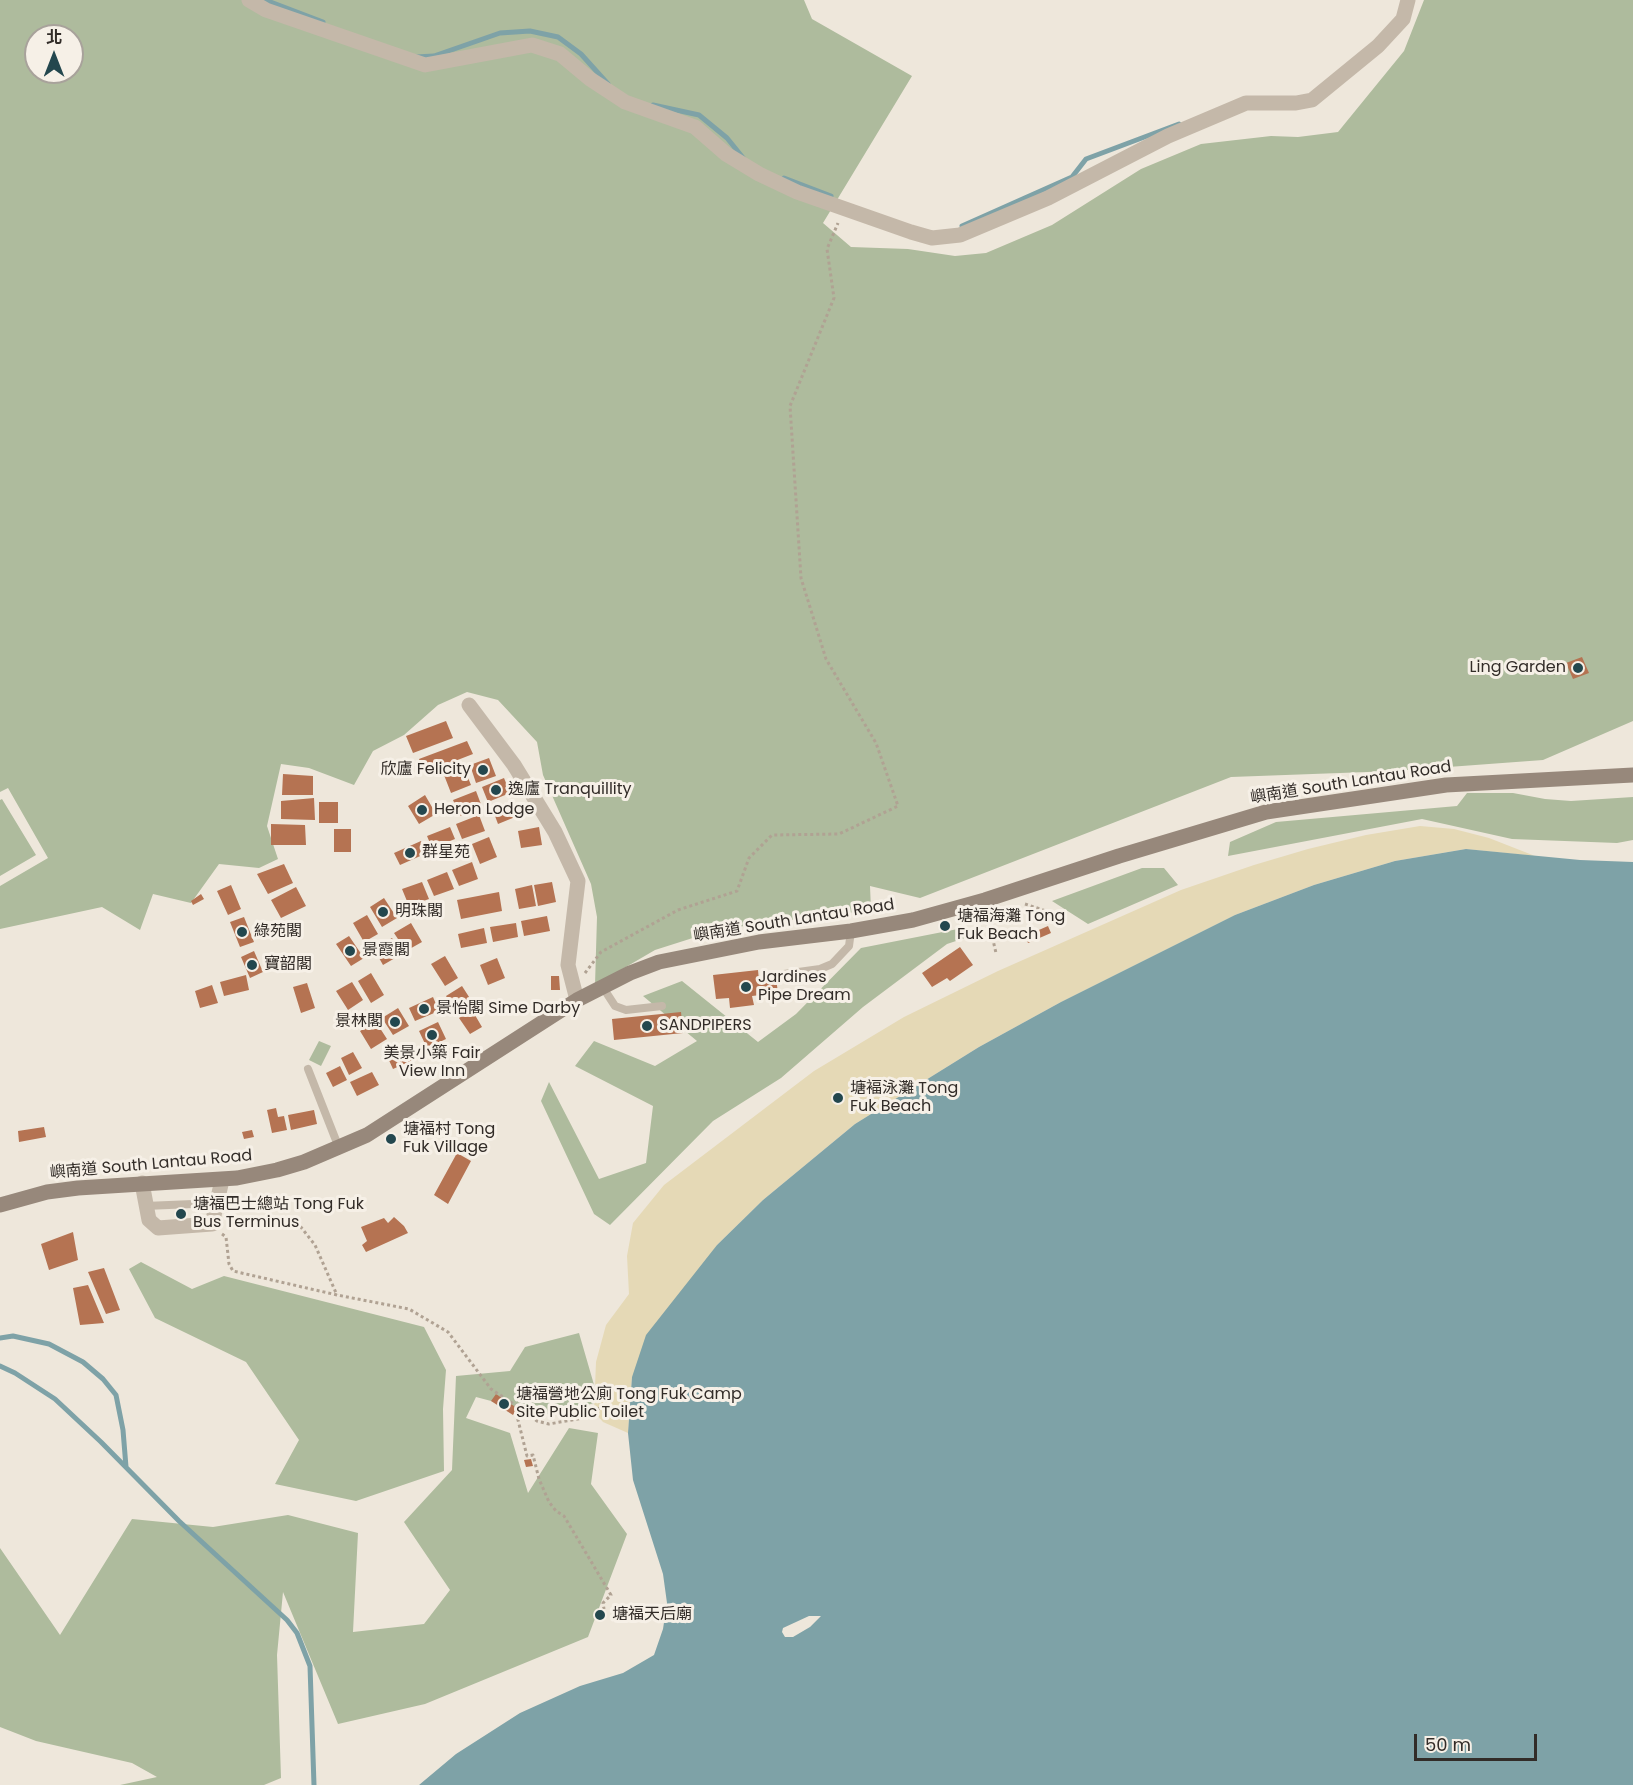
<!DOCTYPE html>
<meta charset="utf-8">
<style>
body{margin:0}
#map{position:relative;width:1633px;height:1785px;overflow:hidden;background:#eee7db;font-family:Poppins,"Noto Sans TC",sans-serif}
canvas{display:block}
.north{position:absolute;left:24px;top:24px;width:60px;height:60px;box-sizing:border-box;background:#f6f0e7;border:2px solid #a8a29b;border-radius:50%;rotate:0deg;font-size:16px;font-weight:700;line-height:24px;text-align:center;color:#322c28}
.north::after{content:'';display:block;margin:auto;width:21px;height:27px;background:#23474e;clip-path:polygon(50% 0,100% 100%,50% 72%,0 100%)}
.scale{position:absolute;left:1414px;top:1734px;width:123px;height:27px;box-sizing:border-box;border:3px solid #322c28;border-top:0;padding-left:8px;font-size:18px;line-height:21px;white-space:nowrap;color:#322c28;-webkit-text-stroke:4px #f6f0e7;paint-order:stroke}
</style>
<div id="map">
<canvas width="1633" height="1785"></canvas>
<div class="north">北</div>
<div class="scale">50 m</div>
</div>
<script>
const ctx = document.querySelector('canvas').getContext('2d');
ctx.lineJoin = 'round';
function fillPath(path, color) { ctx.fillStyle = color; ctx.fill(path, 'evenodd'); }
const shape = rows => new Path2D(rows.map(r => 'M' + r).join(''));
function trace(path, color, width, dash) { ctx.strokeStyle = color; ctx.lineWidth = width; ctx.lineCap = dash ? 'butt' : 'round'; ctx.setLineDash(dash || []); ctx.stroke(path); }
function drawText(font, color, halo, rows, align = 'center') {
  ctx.font = font + ' Poppins,"Noto Sans TC",sans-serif'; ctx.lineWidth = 6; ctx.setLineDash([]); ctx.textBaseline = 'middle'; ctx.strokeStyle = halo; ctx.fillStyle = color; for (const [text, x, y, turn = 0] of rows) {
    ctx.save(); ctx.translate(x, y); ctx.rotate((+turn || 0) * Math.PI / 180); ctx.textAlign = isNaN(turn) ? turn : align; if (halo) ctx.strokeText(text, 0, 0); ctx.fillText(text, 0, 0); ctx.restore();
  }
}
const green = shape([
 [0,0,804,0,812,19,912,76,823,223,851,247,908,249,955,256,986,253,1052,225,1141,169,1201,144,1271,136,1298,137,1338,132,1404,51,1424,0,1633,0,1633,721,1543,760,1394,771,1231,777,920,898,870,886,871,910,721,929,655,950,595,985,597,917,591,884,543,775,537,742,498,700,467,692,438,705,404,735,373,751,354,785,309,768,281,764,267,826,278,859,259,868,219,864,191,903,153,894,140,930,102,907,0,929,0,886,48,858,8,788,0,792],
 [36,36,72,36,72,72,36,72],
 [1467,793,1513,793,1545,799,1571,801,1633,797,1633,840,1617,843,1512,839,1422,819,1228,856,1230,842,1276,822,1457,806],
 [2,799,36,855,0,876,0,800],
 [1142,868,1164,868,1178,885,1088,924,1052,901],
 [968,927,974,935,947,944,863,1007,781,1078,713,1121,610,1225,594,1214,541,1101,549,1082,599,1179,646,1163,653,1106,575,1066,594,1041,655,1066,697,1041,643,996,682,981,758,1042,796,1014,861,948],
 [319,1041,331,1046,321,1066,309,1060],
 [141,1262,192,1289,224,1276,424,1327,446,1370,443,1409,444,1471,356,1501,275,1484,299,1440,246,1362,155,1318,129,1269],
 [579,1333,599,1402,544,1415,476,1397,466,1418,510,1433,528,1493,569,1428,598,1433,591,1484,627,1534,588,1637,425,1704,338,1724,283,1592,277,1655,281,1778,264,1785,120,1785,157,1777,132,1763,36,1741,0,1727,0,1548,60,1635,132,1519,213,1527,288,1515,358,1533,353,1632,424,1624,450,1590,404,1522,452,1470,456,1376,510,1371,525,1347]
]);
const sand = shape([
 [1420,826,1454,829,1489,838,1535,856,1466,849,1395,861,1314,885,1235,915,1061,1002,979,1047,855,1124,763,1200,717,1245,632,1377,628,1433,603,1422,594,1412,596,1362,606,1325,629,1294,627,1256,633,1223,664,1185,814,1071,904,1017,998,971,1181,890,1254,865,1308,849,1366,835]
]);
const water = shape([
 [1466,849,1580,860,1633,862,1633,1785,419,1785,456,1754,520,1713,580,1686,623,1673,654,1655,663,1629,667,1603,663,1574,633,1480,628,1433,632,1377,646,1335,717,1245,763,1200,855,1124,979,1047,1061,1002,1235,915,1314,885,1395,861],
 [809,1616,821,1616,810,1627,793,1637,785,1637,782,1632,783,1628]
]);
const stream = shape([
 [265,0,323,22],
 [416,57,434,56,500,33,530,31,558,37,581,54,608,84],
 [653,105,699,115,727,138,744,159],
 [784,178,831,196],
 [962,226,1072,177,1086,159,1179,124],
 [0,1338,13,1336,49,1344,83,1362,103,1379,116,1395,123,1430,126,1467],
 [0,1366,15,1373,55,1399,101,1442,179,1521,287,1620,297,1633,310,1666,314,1785]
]);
const building = shape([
 [1582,657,1589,673,1573,679,1566,663],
 [446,721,453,738,413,753,406,736],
 [467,741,473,754,424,773,419,759],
 [489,758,496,776,476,783,470,765],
 [464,768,471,785,451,793,444,775],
 [283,774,313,776,313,795,282,795],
 [504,778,510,793,488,802,482,787],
 [476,791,482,807,460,816,453,800],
 [425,795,436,814,419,824,408,806],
 [314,798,315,820,281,819,281,801],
 [514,800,520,815,498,824,492,808],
 [319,802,338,802,338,823,319,823],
 [479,815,485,831,462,839,456,824],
 [271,824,305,825,306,845,271,845],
 [450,827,455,839,432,848,427,836],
 [539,827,542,845,521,848,518,831],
 [334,829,351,829,351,852,334,852],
 [489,837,497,857,480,864,472,844],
 [421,841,427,853,400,865,394,853],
 [472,862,478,879,459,886,452,870],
 [284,864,293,883,268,894,257,874],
 [447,872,454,889,434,896,427,880],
 [422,882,429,899,409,906,402,889],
 [552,882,556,902,538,906,534,885],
 [231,885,241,909,228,915,217,891],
 [532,885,536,906,519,909,515,889],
 [296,887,306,906,281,918,271,900],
 [499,892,502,911,461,919,457,900],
 [201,894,204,899,193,905,191,901],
 [384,898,397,918,382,927,370,907],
 [367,915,378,934,364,942,353,923],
 [547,916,550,931,524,936,521,921],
 [244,917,254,942,240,947,230,922],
 [411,923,422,942,406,951,394,933],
 [516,923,518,937,493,942,490,927],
 [1048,926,1051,933,1028,943,1025,936],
 [484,928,487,943,461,948,458,934],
 [349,936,364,958,351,966,336,944],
 [392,938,402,954,383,965,374,949],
 [960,947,973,965,950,981,947,978,932,987,922,973],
 [254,951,263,972,250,978,241,957],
 [445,956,458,978,445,986,431,964],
 [497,958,505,978,488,985,480,965],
 [758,970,759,981,776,978,778,993,752,996,754,1005,730,1008,729,998,716,999,713,975],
 [371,973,384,995,371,1003,358,981],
 [246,975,249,990,224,996,220,982],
 [551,976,559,976,560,990,551,990],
 [352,982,363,1000,348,1010,336,991],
 [307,983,315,1008,301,1013,293,987],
 [212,985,218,1003,200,1008,195,991],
 [462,986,471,1000,455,1011,446,996],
 [433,997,439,1011,415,1021,409,1008],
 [398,1008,409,1026,393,1035,382,1018],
 [472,1010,482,1027,470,1034,459,1018],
 [681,1012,683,1033,614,1040,612,1019],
 [376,1022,387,1039,371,1049,360,1031],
 [438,1022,446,1039,427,1048,419,1031],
 [408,1046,415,1059,393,1069,387,1056],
 [353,1052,362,1068,349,1075,341,1058],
 [340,1066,347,1080,333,1087,326,1073],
 [372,1072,379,1085,357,1096,350,1082],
 [276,1108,278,1117,284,1116,287,1130,272,1133,267,1110],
 [314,1110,317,1124,291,1130,288,1115],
 [44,1127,46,1137,19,1142,18,1131],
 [252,1130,254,1137,244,1139,242,1132],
 [457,1153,471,1161,448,1204,434,1195],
 [394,1217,404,1226,408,1233,366,1252,362,1245,367,1241,361,1227,384,1218,388,1223],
 [73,1232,78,1260,49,1270,41,1244],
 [104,1268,120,1310,106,1314,88,1272],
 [88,1285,104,1323,80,1325,73,1288],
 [496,1394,517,1408,513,1415,491,1401],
 [531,1459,533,1466,526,1467,524,1460]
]);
const path = shape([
 [1025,904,1046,911,1064,927],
 [987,914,996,953],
 [585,973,601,952,678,910,737,891,749,858,772,835,839,834,898,806,876,743,826,659,801,578,790,406,834,298,827,249,838,223],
 [293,1217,315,1245,337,1295],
 [222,1234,226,1237,229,1264,233,1271,337,1295,409,1309,448,1332,491,1389,521,1409,517,1416,527,1456,533,1455,539,1479,549,1502,556,1511,564,1516,611,1595,603,1603,604,1609],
 [521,1409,537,1421,549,1424,589,1417,605,1403]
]);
const service = shape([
 [784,974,820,969,832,964,849,946,851,931],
 [602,986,615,1006,626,1010,662,1006],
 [308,1069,339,1148],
 [145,1206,217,1203]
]);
const minor = shape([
 [249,0,266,10,425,65,532,45,560,54,590,79,625,102,695,127,726,154,759,174,797,192,911,232,932,238,960,235,1048,198,1168,136,1246,103,1296,103,1312,100,1378,46,1403,19,1408,0],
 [469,705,514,765,555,832,578,881,568,965,577,1000],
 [142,1183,149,1220,158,1228,212,1224,222,1180]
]);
const secondary = shape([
 [0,1205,47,1192,78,1188,237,1178,277,1170,304,1162,367,1135,577,1000,630,973,659,962,759,942,851,931,913,920,985,900,1119,856,1266,812,1446,785,1633,775]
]);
const markers = [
 [1578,668,6,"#23474e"],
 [483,770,6,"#23474e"],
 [496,790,6,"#23474e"],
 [422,810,6,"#23474e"],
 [410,853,6,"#23474e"],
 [383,912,6,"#23474e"],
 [945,926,6,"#23474e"],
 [242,932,6,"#23474e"],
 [350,951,6,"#23474e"],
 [252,965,6,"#23474e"],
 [746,987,6,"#23474e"],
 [424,1009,6,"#23474e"],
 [395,1022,6,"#23474e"],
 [647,1026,6,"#23474e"],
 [432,1035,6,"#23474e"],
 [838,1098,6,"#23474e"],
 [391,1139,6,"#23474e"],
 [181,1214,6,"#23474e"],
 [504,1404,6,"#23474e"],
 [600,1615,6,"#23474e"]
];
const poiNames = [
 ["Ling Garden",1566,668,"right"],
 ["欣廬 Felicity",471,770,"right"],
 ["逸廬 Tranquillity",508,790],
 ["Heron Lodge",434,810],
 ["群星苑",422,853],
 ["明珠閣",395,912],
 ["塘福海灘 Tong",957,917],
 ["Fuk Beach",957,935],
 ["綠苑閣",254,932],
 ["景霞閣",362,951],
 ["寶韶閣",264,965],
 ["Jardines",758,978],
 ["Pipe Dream",758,996],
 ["景怡閣 Sime Darby",436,1009],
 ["景林閣",383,1022,"right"],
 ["SANDPIPERS",659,1026],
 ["美景小築 Fair",432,1054,"center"],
 ["View Inn",432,1072,"center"],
 ["塘褔泳灘 Tong",850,1089],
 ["Fuk Beach",850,1107],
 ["塘福村 Tong",403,1130],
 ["Fuk Village",403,1148],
 ["塘福巴士總站 Tong Fuk",193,1205],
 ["Bus Terminus",193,1223],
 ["塘福營地公廁 Tong Fuk Camp",516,1395],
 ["Site Public Toilet",516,1413],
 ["塘福天后廟",612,1615]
];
const streetNames = [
 ["嶼南道 South Lantau Road",1351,783,-9],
 ["嶼南道 South Lantau Road",794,921,-9],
 ["嶼南道 South Lantau Road",151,1165,-5]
];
fillPath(green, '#aebb9d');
fillPath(sand, '#e5d9b6');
fillPath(water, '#7ea2a7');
trace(stream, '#7ea2a7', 5);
fillPath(building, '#b57352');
trace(path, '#b0a293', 3, [3, 3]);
trace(service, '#c4b8a9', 8);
trace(minor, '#c4b8a9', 15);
trace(secondary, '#97887b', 15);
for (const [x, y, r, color] of markers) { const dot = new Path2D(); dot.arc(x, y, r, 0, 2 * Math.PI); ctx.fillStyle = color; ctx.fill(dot); trace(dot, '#f6f0e7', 2); }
drawText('16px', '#322c28', '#f6f0e7', poiNames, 'left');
drawText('16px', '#322c28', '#f6f0e7', streetNames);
</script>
